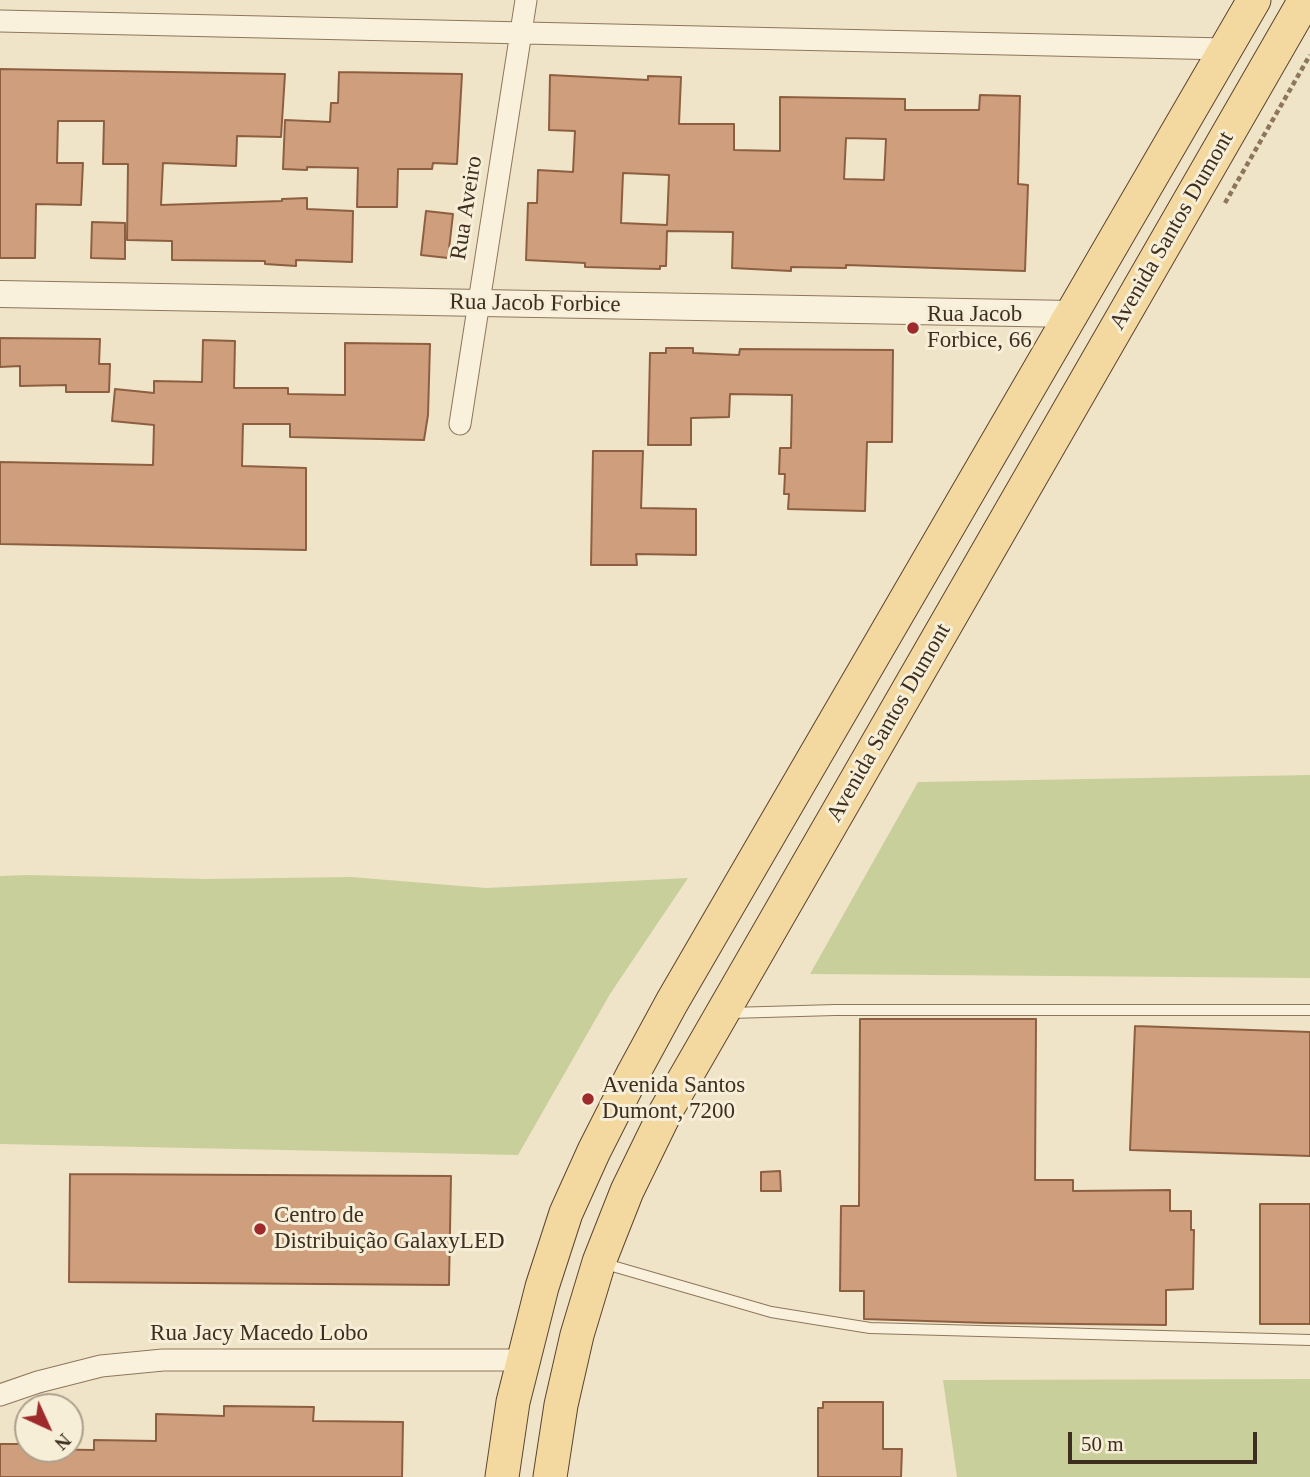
<!DOCTYPE html>
<meta charset="utf-8">
<style>
body{margin:0}
#map{position:relative;width:1310px;height:1477px;overflow:hidden;background:#f0e4c8;font-family:"Times New Roman",serif}
canvas{display:block}
.north{position:absolute;left:14px;top:1393px;width:70px;height:70px;box-sizing:border-box;background:#f7eed8;border:2px solid #ada18e;border-radius:50%;rotate:135deg;font-size:19px;font-weight:700;line-height:28px;text-align:center;color:#3d2e20}
.north::after{content:'';display:block;margin:auto;width:24px;height:32px;background:#9e2a2b;clip-path:polygon(50% 0,100% 100%,50% 72%,0 100%)}
.scale{position:absolute;left:1068px;top:1432px;width:189px;height:32px;box-sizing:border-box;border:4px solid #3d2e20;border-top:0;padding-left:9px;font-size:21px;line-height:24px;white-space:nowrap;color:#3d2e20;-webkit-text-stroke:5px #f7eed8;paint-order:stroke}
</style>
<div id="map">
<canvas width="1310" height="1477"></canvas>
<div class="north">N</div>
<div class="scale">50 m</div>
</div>
<script>
const ctx = document.querySelector('canvas').getContext('2d');
ctx.lineJoin = 'round';
function fillPath(path, color) { ctx.fillStyle = color; ctx.fill(path, 'evenodd'); }
const shape = rows => new Path2D(rows.map(r => 'M' + r).join(''));
function trace(path, color, width, dash) { ctx.strokeStyle = color; ctx.lineWidth = width; ctx.lineCap = dash ? 'butt' : 'round'; ctx.setLineDash(dash || []); ctx.stroke(path); }
function drawText(font, color, halo, rows, align = 'center') {
  ctx.font = font + ' "Times New Roman",serif'; ctx.lineWidth = 6; ctx.setLineDash([]); ctx.textBaseline = 'middle'; ctx.strokeStyle = halo; ctx.fillStyle = color; for (const [text, x, y, turn = 0] of rows) {
    ctx.save(); ctx.translate(x, y); ctx.rotate((+turn || 0) * Math.PI / 180); ctx.textAlign = isNaN(turn) ? turn : align; if (halo) ctx.strokeText(text, 0, 0); ctx.fillText(text, 0, 0); ctx.restore();
  }
}
const green = shape([
 [1310,775,1310,978,810,974,918,782],
 [28,875,206,879,351,877,486,888,688,878,610,994,518,1155,0,1144,0,876],
 [1310,1379,1310,1477,957,1477,943,1380]
]);
const building = shape([
 [0,69,285,74,281,137,237,136,236,166,163,163,161,205,282,201,282,199,307,198,307,209,353,211,352,262,296,260,296,266,265,264,265,261,172,260,172,241,127,240,128,164,103,164,104,121,58,121,57,163,83,163,81,205,36,204,35,258,0,258,0,69],
 [339,72,462,74,457,164,433,163,432,169,398,169,397,207,357,207,358,168,307,167,307,170,283,169,285,120,330,122,331,103,338,103,339,72],
 [550,75,648,80,648,76,681,77,679,124,734,124,734,150,780,151,780,97,905,99,905,110,979,110,980,95,1020,96,1018,184,1028,185,1025,271,846,265,846,268,791,267,791,271,732,268,733,232,667,231,666,266,660,266,660,269,585,267,585,263,526,260,528,203,537,203,538,170,573,172,575,131,549,130,550,75],
 [846,138,886,139,884,180,844,179,846,138],
 [623,173,669,175,667,225,621,223,623,173],
 [426,211,453,214,448,258,421,255,426,211],
 [92,222,125,223,125,259,91,258,92,222],
 [0,338,100,339,99,364,110,364,109,392,66,392,66,385,20,386,20,366,0,367,0,338],
 [203,340,235,341,234,388,288,388,288,394,345,395,345,343,430,344,428,415,424,440,290,437,290,424,243,424,242,466,306,468,306,550,0,544,0,462,153,465,154,425,112,421,115,389,154,393,154,381,202,382,203,340],
 [666,348,693,348,693,353,739,355,740,349,893,350,892,442,867,442,865,511,788,509,789,494,784,494,785,474,779,474,780,448,791,448,792,395,730,394,729,417,691,418,691,445,648,445,650,353,666,353,666,348],
 [593,451,643,451,641,508,696,509,696,555,636,554,637,565,591,565,593,451],
 [860,1019,1036,1019,1035,1180,1073,1180,1073,1191,1170,1190,1170,1211,1191,1211,1191,1230,1194,1230,1193,1289,1166,1290,1166,1325,988,1323,864,1319,864,1291,840,1291,841,1206,859,1206,860,1019],
 [1135,1026,1310,1032,1310,1156,1130,1150,1135,1026],
 [780,1171,781,1191,761,1191,761,1172,780,1171],
 [70,1174,451,1176,449,1285,69,1282,70,1174],
 [1260,1204,1310,1204,1310,1324,1260,1324,1260,1204],
 [823,1402,883,1402,883,1449,902,1449,901,1477,818,1477,818,1408,823,1408,823,1402],
 [224,1406,314,1407,313,1421,403,1422,402,1477,0,1477,0,1444,28,1444,28,1449,94,1450,94,1440,156,1441,156,1414,224,1416,224,1406]
]);
const path = shape([
 [1225,203,1310,55]
]);
const service = shape([
 [730,1013,835,1010,1310,1010],
 [602,1263,771,1312,870,1328,1310,1340]
]);
const minor = shape([
 [0,21,1225,49],
 [460,424,526,0],
 [0,1395,38,1382,101,1366,163,1360,522,1360]
]);
const tertiary = shape([
 [0,294,1071,314]
]);
const primary = shape([
 [502,1477,513,1402,542,1287,566,1213,594,1151,634,1072,672,1002,1254,0],
 [550,1477,561,1405,577,1335,599,1262,627,1191,666,1111,1305,0]
]);
const markers = [
 [913,328,7,"#9e2a2b"],
 [588,1099,7,"#9e2a2b"],
 [260,1229,7,"#9e2a2b"]
];
const streetNames = [
 ["Rua Aveiro",467,208,-81],
 ["Avenida Santos Dumont",1172,231,-60],
 ["Rua Jacob Forbice",535,304,1],
 ["Avenida Santos Dumont",889,723,-60],
 ["Rua Jacy Macedo Lobo",259,1334]
];
const poiNames = [
 ["Rua Jacob",927,315],
 ["Forbice, 66",927,341],
 ["Avenida Santos",602,1086],
 ["Dumont, 7200",602,1112],
 ["Centro de",274,1216],
 ["Distribuição GalaxyLED",274,1242]
];
fillPath(green, '#c9cf9b');
fillPath(building, '#cf9f7d');
trace(building, '#8d5f41', 2);
trace(service, '#8d765c', 12);
trace(minor, '#8d765c', 23);
trace(tertiary, '#8d765c', 28);
trace(primary, '#5b4430', 35);
trace(path, '#8d765c', 4.5, [5, 3.5]);
trace(service, '#faf1dc', 10);
trace(minor, '#faf1dc', 21);
trace(tertiary, '#faf1dc', 26);
trace(primary, '#f3d9a0', 33);
for (const [x, y, r, color] of markers) { const dot = new Path2D(); dot.arc(x, y, r, 0, 2 * Math.PI); ctx.fillStyle = color; ctx.fill(dot); trace(dot, '#f7eed8', 2.5); }
drawText('23px', '#3d2e20', '#f7eed8', streetNames);
drawText('23px', '#3d2e20', '#f7eed8', poiNames, 'left');
</script>
